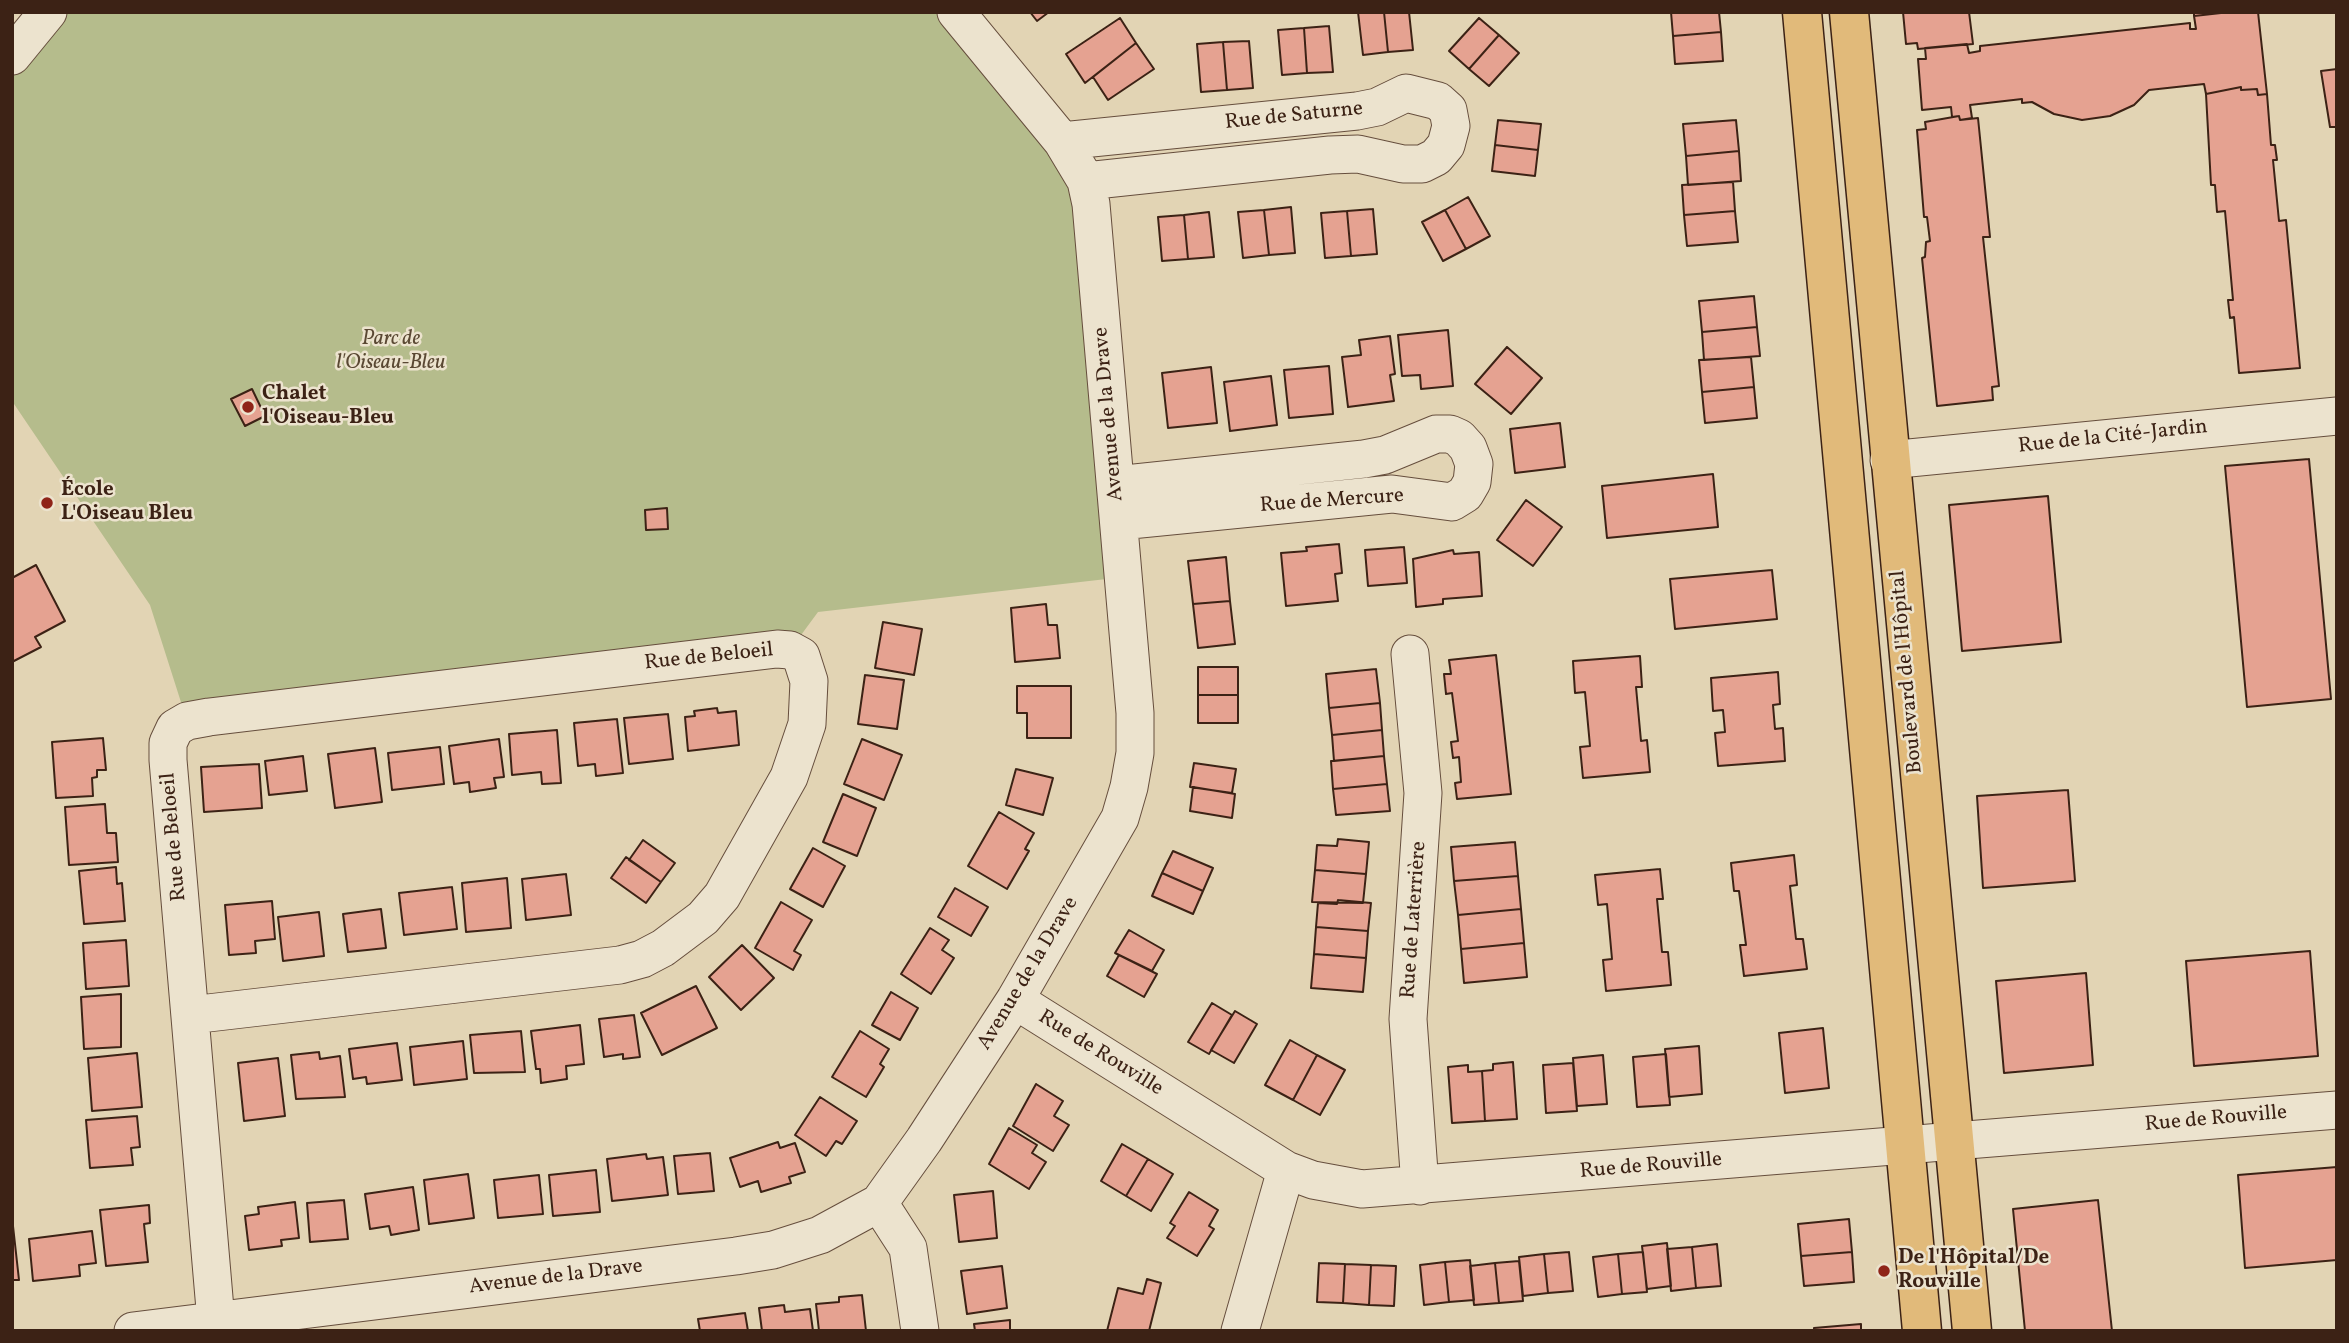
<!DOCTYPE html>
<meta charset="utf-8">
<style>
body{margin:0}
#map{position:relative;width:2349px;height:1343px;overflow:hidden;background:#e2d4b4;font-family:Vollkorn,serif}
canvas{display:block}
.frame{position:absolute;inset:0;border:14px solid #3c2215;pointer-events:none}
</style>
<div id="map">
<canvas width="2349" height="1343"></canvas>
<div class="frame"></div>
</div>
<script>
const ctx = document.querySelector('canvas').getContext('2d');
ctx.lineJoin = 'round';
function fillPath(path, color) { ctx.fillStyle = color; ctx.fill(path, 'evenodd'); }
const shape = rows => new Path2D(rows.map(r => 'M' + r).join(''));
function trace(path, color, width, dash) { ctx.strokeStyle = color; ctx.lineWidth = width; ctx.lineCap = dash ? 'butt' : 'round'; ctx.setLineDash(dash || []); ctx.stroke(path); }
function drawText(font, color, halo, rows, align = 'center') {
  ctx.font = font + ' Vollkorn,serif'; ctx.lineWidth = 5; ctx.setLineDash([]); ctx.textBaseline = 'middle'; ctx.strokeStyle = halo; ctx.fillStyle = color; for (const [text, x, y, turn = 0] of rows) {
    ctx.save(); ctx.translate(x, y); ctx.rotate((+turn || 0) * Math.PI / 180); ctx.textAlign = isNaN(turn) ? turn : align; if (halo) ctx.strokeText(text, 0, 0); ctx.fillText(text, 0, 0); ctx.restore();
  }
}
const green = shape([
 [48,12,956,12,1076,160,1124,577,818,612,790,650,187,721,150,605,12,401,12,56]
]);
const building = shape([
 [1030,12,1049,12,1037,21,1030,12],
 [1358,12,1384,12,1388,52,1363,55,1358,12],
 [1384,12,1409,12,1413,50,1388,52,1384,12],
 [1671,12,1719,12,1721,32,1673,36,1671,12],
 [1903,12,1969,12,1973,44,1918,49,1917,43,1906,44,1903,12],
 [2194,12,2230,12,2194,16,2194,12],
 [2230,12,2258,12,2267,94,2258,95,2257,89,2241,90,2241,87,2206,94,2204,84,2149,90,2134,105,2110,116,2082,120,2054,114,2032,102,2022,103,2022,99,1970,105,1972,118,1960,120,1959,116,1952,117,1951,107,1922,110,1918,59,1926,59,1925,48,1967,44,1969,53,1980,51,1980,46,2190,23,2190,29,2196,29,2194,16,2230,12],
 [1120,18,1136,43,1085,83,1066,54,1120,18],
 [1479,18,1499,35,1469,69,1449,51,1479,18],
 [1329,26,1333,72,1307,73,1304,28,1329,26],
 [1304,28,1307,73,1282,75,1278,30,1304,28],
 [1721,32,1723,61,1675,64,1673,36,1721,32],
 [1499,35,1519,53,1489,86,1469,69,1499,35],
 [1249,41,1253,88,1227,90,1223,42,1249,41],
 [1223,42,1227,90,1201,92,1197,44,1223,42],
 [1136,43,1154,69,1108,100,1093,77,1136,43],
 [2337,69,2337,127,2330,127,2321,71,2337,69],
 [2241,87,2241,90,2257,89,2258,95,2267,94,2271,145,2275,145,2277,160,2273,160,2279,221,2286,220,2300,368,2239,373,2234,317,2230,318,2228,300,2233,300,2225,211,2217,212,2215,185,2211,185,2206,94,2241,87],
 [1959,116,1960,120,1978,118,1990,237,1983,237,1999,386,1992,387,1993,400,1937,406,1922,258,1925,257,1926,242,1930,241,1927,217,1924,217,1917,130,1926,129,1925,122,1959,116],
 [1498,120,1541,124,1538,150,1495,145,1498,120],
 [1736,120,1739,151,1686,156,1683,124,1736,120],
 [1495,145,1538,150,1535,176,1492,171,1495,145],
 [1739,151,1741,181,1688,185,1686,156,1739,151],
 [1733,182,1735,211,1684,215,1682,185,1733,182],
 [1468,197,1490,236,1466,249,1445,210,1468,197],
 [1291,207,1295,253,1269,255,1264,210,1291,207],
 [1373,209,1377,254,1351,256,1347,211,1373,209],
 [1264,210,1269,255,1243,258,1238,212,1264,210],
 [1445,210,1466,249,1443,261,1422,222,1445,210],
 [1347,211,1351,256,1325,258,1321,213,1347,211],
 [1735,211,1738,242,1687,246,1684,215,1735,211],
 [1209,212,1214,257,1188,259,1184,215,1209,212],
 [1184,215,1188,259,1162,261,1158,217,1184,215],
 [1754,296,1757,327,1702,332,1699,301,1754,296],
 [1757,327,1760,356,1704,360,1702,332,1757,327],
 [1448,330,1453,386,1421,389,1420,375,1402,376,1398,335,1448,330],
 [1390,336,1395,374,1390,375,1394,401,1348,407,1342,357,1361,355,1359,340,1390,336],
 [1507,347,1542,378,1511,414,1475,384,1507,347],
 [1751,357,1754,387,1702,392,1699,360,1751,357],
 [1329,366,1333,414,1289,418,1284,370,1329,366],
 [1211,367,1217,423,1168,428,1162,373,1211,367],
 [1271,376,1277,425,1230,431,1224,382,1271,376],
 [1754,387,1757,418,1705,423,1702,392,1754,387],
 [252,389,265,416,245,426,231,399,252,389],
 [1560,423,1565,467,1515,473,1510,429,1560,423],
 [2309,459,2331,699,2247,707,2225,466,2309,459],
 [1713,474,1718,527,1607,538,1602,486,1713,474],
 [2048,496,2061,642,1962,651,1949,505,2048,496],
 [1526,500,1562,527,1533,566,1497,540,1526,500],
 [667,508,668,529,646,530,645,510,667,508],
 [1339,544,1342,573,1335,574,1338,601,1286,606,1281,553,1307,551,1306,547,1339,544],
 [1404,547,1407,583,1368,586,1365,550,1404,547],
 [1453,550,1454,554,1479,552,1482,596,1443,599,1443,604,1416,607,1413,559,1453,550],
 [1226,557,1230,601,1193,604,1188,561,1226,557],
 [36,565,65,621,35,637,41,647,12,662,12,578,36,565],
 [1772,570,1777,619,1675,629,1670,579,1772,570],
 [1230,601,1235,644,1198,648,1193,604,1230,601],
 [1046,604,1048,625,1057,625,1060,658,1015,662,1011,608,1046,604],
 [883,622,922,629,914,675,875,668,883,622],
 [1496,655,1511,794,1457,799,1455,783,1461,782,1459,757,1453,758,1451,742,1458,741,1452,693,1446,694,1444,674,1451,674,1449,660,1496,655],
 [1640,656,1642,687,1636,687,1641,741,1647,740,1650,772,1583,778,1580,747,1590,746,1585,692,1575,693,1573,661,1640,656],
 [1198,667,1238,667,1238,695,1198,695,1198,667],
 [1376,669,1380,703,1329,708,1326,674,1376,669],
 [1778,672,1780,704,1773,705,1775,729,1783,728,1785,761,1718,766,1715,733,1725,732,1723,710,1713,711,1711,678,1778,672],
 [865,675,904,680,897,729,858,724,865,675],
 [1017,686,1071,686,1071,738,1027,738,1027,713,1017,713,1017,686],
 [1198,695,1238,695,1238,723,1198,723,1198,695],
 [1380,703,1382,730,1332,735,1329,708,1380,703],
 [717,708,718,713,736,711,739,745,688,751,685,717,695,716,694,711,717,708],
 [668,714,673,759,629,764,624,718,668,714],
 [617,719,623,773,596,776,595,764,578,766,574,723,617,719],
 [557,730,561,783,542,784,541,772,512,775,509,734,557,730],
 [1382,730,1384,756,1334,761,1332,735,1382,730],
 [103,738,106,770,97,770,97,777,92,778,93,796,56,798,52,742,103,738],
 [499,739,504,777,494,778,496,788,470,792,469,782,454,784,449,746,499,739],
 [862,739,902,755,884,800,844,784,862,739],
 [440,747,444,784,392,790,388,753,440,747],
 [375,748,382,802,335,808,328,754,375,748],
 [303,756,307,791,269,795,265,761,303,756],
 [1384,756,1387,784,1333,789,1331,761,1384,756],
 [1194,763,1236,769,1232,793,1190,787,1194,763],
 [259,764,262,808,204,812,201,767,259,764],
 [1016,769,1053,778,1043,815,1006,805,1016,769],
 [1387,784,1390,811,1336,815,1333,789,1387,784],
 [1193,787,1235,794,1232,818,1190,811,1193,787],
 [2068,790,2075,881,1983,888,1977,796,2068,790],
 [843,794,876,808,857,856,823,842,843,794],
 [105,804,107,833,116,833,118,862,69,865,65,807,105,804],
 [999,812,1034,833,1025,849,1029,851,1007,889,968,866,999,812],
 [1338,839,1369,842,1366,874,1315,870,1317,845,1337,846,1338,839],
 [643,840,675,863,661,882,629,860,643,840],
 [1515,842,1518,876,1454,881,1451,847,1515,842],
 [813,848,845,866,823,907,790,889,813,848],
 [1173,851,1213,868,1203,891,1162,873,1173,851],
 [1794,855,1797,885,1790,886,1796,939,1803,939,1807,969,1744,976,1740,945,1746,945,1739,891,1734,891,1731,863,1794,855],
 [626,857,661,882,646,903,611,878,626,857],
 [116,867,117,884,122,883,125,921,84,924,79,871,116,867],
 [1660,869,1663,899,1657,899,1662,952,1668,952,1671,985,1606,991,1603,960,1612,959,1607,904,1598,905,1595,875,1660,869],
 [1315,870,1366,874,1363,903,1312,902,1315,870],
 [1162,873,1203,891,1193,914,1152,896,1162,873],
 [566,874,571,915,526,920,522,879,566,874],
 [1518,876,1521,909,1458,915,1454,881,1518,876],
 [507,878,511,928,466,932,462,883,507,878],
 [452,887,457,929,404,935,399,893,452,887],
 [955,888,988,907,971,936,938,917,955,888],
 [1338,900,1371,903,1368,931,1316,927,1318,903,1337,904,1338,900],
 [272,901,275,939,255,941,256,953,229,955,225,905,272,901],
 [781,902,812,920,794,951,801,955,793,970,755,948,781,902],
 [381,909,386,948,348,952,343,914,381,909],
 [1521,909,1524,943,1461,949,1458,915,1521,909],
 [319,912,324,956,283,961,278,917,319,912],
 [1316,927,1368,931,1366,958,1314,954,1316,927],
 [930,928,949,940,942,950,954,958,931,994,901,974,930,928],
 [1129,930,1164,950,1152,971,1115,953,1129,930],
 [126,940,129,986,86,989,83,943,126,940],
 [1524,943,1527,977,1464,983,1461,949,1524,943],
 [742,945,774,978,741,1010,709,977,742,945],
 [2310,951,2318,1056,2194,1066,2186,961,2310,951],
 [1314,954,1366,958,1363,992,1311,988,1314,954],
 [1119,955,1157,974,1144,997,1107,976,1119,955],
 [2086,973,2093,1065,2004,1073,1996,981,2086,973],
 [696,986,717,1028,662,1055,641,1013,696,986],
 [891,992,918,1008,900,1040,872,1025,891,992],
 [121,994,121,1047,84,1049,81,997,121,994],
 [1212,1003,1232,1015,1209,1054,1188,1042,1212,1003],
 [1235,1011,1257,1024,1234,1063,1211,1050,1235,1011],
 [634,1015,640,1057,623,1059,623,1054,604,1057,599,1019,634,1015],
 [580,1025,584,1064,566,1066,567,1079,541,1083,540,1069,536,1069,531,1031,580,1025],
 [1823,1028,1829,1088,1785,1093,1779,1033,1823,1028],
 [521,1031,525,1072,474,1073,470,1035,521,1031],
 [860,1031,889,1049,880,1064,884,1067,866,1097,832,1077,860,1031],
 [1290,1040,1317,1055,1293,1100,1265,1085,1290,1040],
 [463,1041,467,1079,414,1085,410,1047,463,1041],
 [397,1043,402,1080,367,1084,366,1077,353,1079,349,1049,397,1043],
 [1699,1046,1702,1094,1669,1097,1665,1049,1699,1046],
 [319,1052,320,1059,340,1056,345,1097,296,1099,291,1055,319,1052],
 [137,1053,142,1107,92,1111,88,1058,137,1053],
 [1666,1054,1670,1105,1637,1107,1633,1057,1666,1054],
 [1317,1055,1345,1070,1320,1115,1293,1100,1317,1055],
 [1603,1055,1607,1104,1577,1106,1573,1058,1603,1055],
 [278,1058,285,1116,244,1121,238,1063,278,1058],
 [1513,1062,1517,1119,1485,1121,1482,1071,1493,1070,1493,1064,1513,1062],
 [1573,1063,1577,1111,1546,1113,1543,1065,1573,1063],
 [1468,1065,1468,1072,1482,1071,1485,1121,1452,1123,1448,1067,1468,1065],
 [1036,1084,1063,1101,1054,1116,1069,1125,1053,1151,1013,1126,1036,1084],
 [820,1097,857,1121,842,1144,836,1141,826,1156,795,1135,820,1097],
 [137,1116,140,1147,131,1148,133,1165,90,1168,86,1120,137,1116],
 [1009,1128,1037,1145,1032,1153,1046,1162,1029,1189,989,1164,1009,1128],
 [778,1142,780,1148,795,1143,805,1172,789,1177,791,1183,761,1192,758,1181,740,1187,730,1158,778,1142],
 [1122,1144,1148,1159,1126,1196,1101,1181,1122,1144],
 [710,1153,714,1191,678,1194,674,1156,710,1153],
 [646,1154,647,1159,663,1157,668,1195,612,1201,607,1159,646,1154],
 [1148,1159,1173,1174,1151,1211,1126,1196,1148,1159],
 [2337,1167,2337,1260,2245,1268,2238,1175,2337,1167],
 [596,1170,600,1212,553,1216,549,1175,596,1170],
 [468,1174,474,1218,429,1224,424,1180,468,1174],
 [539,1175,543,1214,498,1218,494,1180,539,1175],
 [413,1187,419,1230,391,1235,389,1226,370,1229,365,1194,413,1187],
 [993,1191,997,1238,959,1242,954,1195,993,1191],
 [1189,1192,1218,1210,1209,1226,1214,1229,1197,1256,1167,1238,1175,1226,1170,1223,1189,1192],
 [344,1200,348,1239,310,1242,307,1203,344,1200],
 [2098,1200,2112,1331,2025,1331,2013,1209,2098,1200],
 [295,1202,299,1238,281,1240,282,1246,249,1250,245,1216,259,1214,258,1207,295,1202],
 [149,1205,150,1223,144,1224,148,1262,106,1266,100,1210,149,1205],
 [1849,1219,1852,1252,1801,1256,1798,1224,1849,1219],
 [13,1226,19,1280,12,1280,12,1226,13,1226],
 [92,1231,96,1263,79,1265,80,1276,33,1281,29,1239,92,1231],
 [1667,1243,1671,1286,1647,1289,1642,1246,1667,1243],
 [1717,1244,1721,1286,1696,1288,1692,1247,1717,1244],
 [1692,1247,1696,1288,1671,1291,1667,1249,1692,1247],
 [1569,1252,1573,1291,1548,1293,1544,1254,1569,1252],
 [1643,1252,1647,1292,1622,1294,1618,1254,1643,1252],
 [1852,1252,1854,1282,1804,1286,1801,1256,1852,1252],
 [1544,1254,1548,1293,1523,1296,1519,1257,1544,1254],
 [1618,1254,1622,1294,1598,1297,1593,1257,1618,1254],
 [1470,1260,1474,1300,1449,1302,1445,1262,1470,1260],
 [1519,1261,1523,1301,1499,1303,1495,1263,1519,1261],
 [1445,1262,1449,1302,1424,1305,1420,1265,1445,1262],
 [1319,1263,1345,1264,1343,1303,1317,1302,1319,1263],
 [1495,1263,1499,1303,1474,1305,1470,1266,1495,1263],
 [1345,1264,1371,1265,1369,1305,1343,1303,1345,1264],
 [1371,1265,1396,1266,1394,1306,1369,1305,1371,1265],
 [1002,1266,1007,1308,967,1314,961,1271,1002,1266],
 [1147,1279,1161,1283,1149,1331,1107,1331,1118,1288,1143,1294,1147,1279],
 [862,1295,866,1331,819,1331,816,1304,839,1302,839,1297,862,1295],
 [784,1305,785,1312,810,1309,813,1331,762,1331,759,1308,784,1305],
 [745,1313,748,1331,700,1331,698,1319,745,1313],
 [1010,1320,1010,1331,975,1331,974,1324,1010,1320],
 [1861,1324,1861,1331,1814,1331,1814,1328,1861,1324]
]);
const minor = shape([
 [12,56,48,12],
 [1062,141,1357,111,1377,107,1406,93,1438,101,1448,110,1451,126,1446,145,1436,157,1422,164,1403,164,1358,154,1330,155,1086,181],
 [1889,460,2337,416],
 [1116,485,1364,459,1385,455,1436,434,1450,434,1459,438,1468,448,1474,464,1472,482,1465,494,1452,502,1392,494,1120,521],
 [1410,654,1423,793,1408,1019,1420,1186],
 [1015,1000,1286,1170,1313,1180,1362,1189,2337,1110],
 [191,1015,620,965,642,959,663,948,703,918,722,896,789,777,807,724,809,681,801,656,790,650,777,649,209,717,187,721,175,728,168,743,168,760,216,1321],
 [879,1203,908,1248,920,1331],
 [133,1331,736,1256,773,1250,820,1235,879,1203,924,1140,1015,1000,1120,818,1129,787,1135,753,1135,713,1091,204,1086,181,1062,141,956,12],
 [1240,1331,1286,1170]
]);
const major = shape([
 [1802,12,1922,1331],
 [1849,12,1972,1331]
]);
const markers = [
 [248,407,7,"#8f2418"],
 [47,503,7,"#8f2418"],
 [1884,1271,7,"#8f2418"]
];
const streetNames = [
 ["Rue de Saturne",1294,117,-6],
 ["Avenue de la Drave",1110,414,-95],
 ["Rue de la Cité-Jardin",2113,438,-6],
 ["Rue de Mercure",1332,502,-4],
 ["Rue de Beloeil",709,658,-6],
 ["Boulevard de l'Hôpital",1908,672,-95],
 ["Rue de Beloeil",175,837,-95],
 ["Rue de Laterrière",1415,920,-86],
 ["Avenue de la Drave",1029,974,-59],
 ["Rue de Rouville",1100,1054,32],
 ["Rue de Rouville",2216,1120,-5],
 ["Rue de Rouville",1651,1167,-5],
 ["Avenue de la Drave",556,1278,-7]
];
const parkNames = [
 ["Parc de",391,340],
 ["l'Oiseau-Bleu",391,364]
];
const poiNames = [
 ["Chalet",262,395],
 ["l'Oiseau-Bleu",262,419],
 ["École",61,491],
 ["L'Oiseau Bleu",61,515],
 ["De l'Hôpital/De",1898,1259],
 ["Rouville",1898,1283]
];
fillPath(green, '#b5bc8c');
fillPath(building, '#e5a291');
trace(building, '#3c2215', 2);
trace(minor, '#664e3d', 39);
trace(major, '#3c2215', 41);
trace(minor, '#ece3ce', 37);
trace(major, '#e1ba7a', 38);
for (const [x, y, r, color] of markers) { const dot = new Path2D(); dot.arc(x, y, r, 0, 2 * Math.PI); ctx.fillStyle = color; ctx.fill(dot); trace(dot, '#ece3ce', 2.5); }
drawText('21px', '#3c2215', '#ece3ce', streetNames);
drawText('italic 21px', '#5a4833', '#ece3ce', parkNames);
drawText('bold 21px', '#3c2215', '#ece3ce', poiNames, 'left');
</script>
